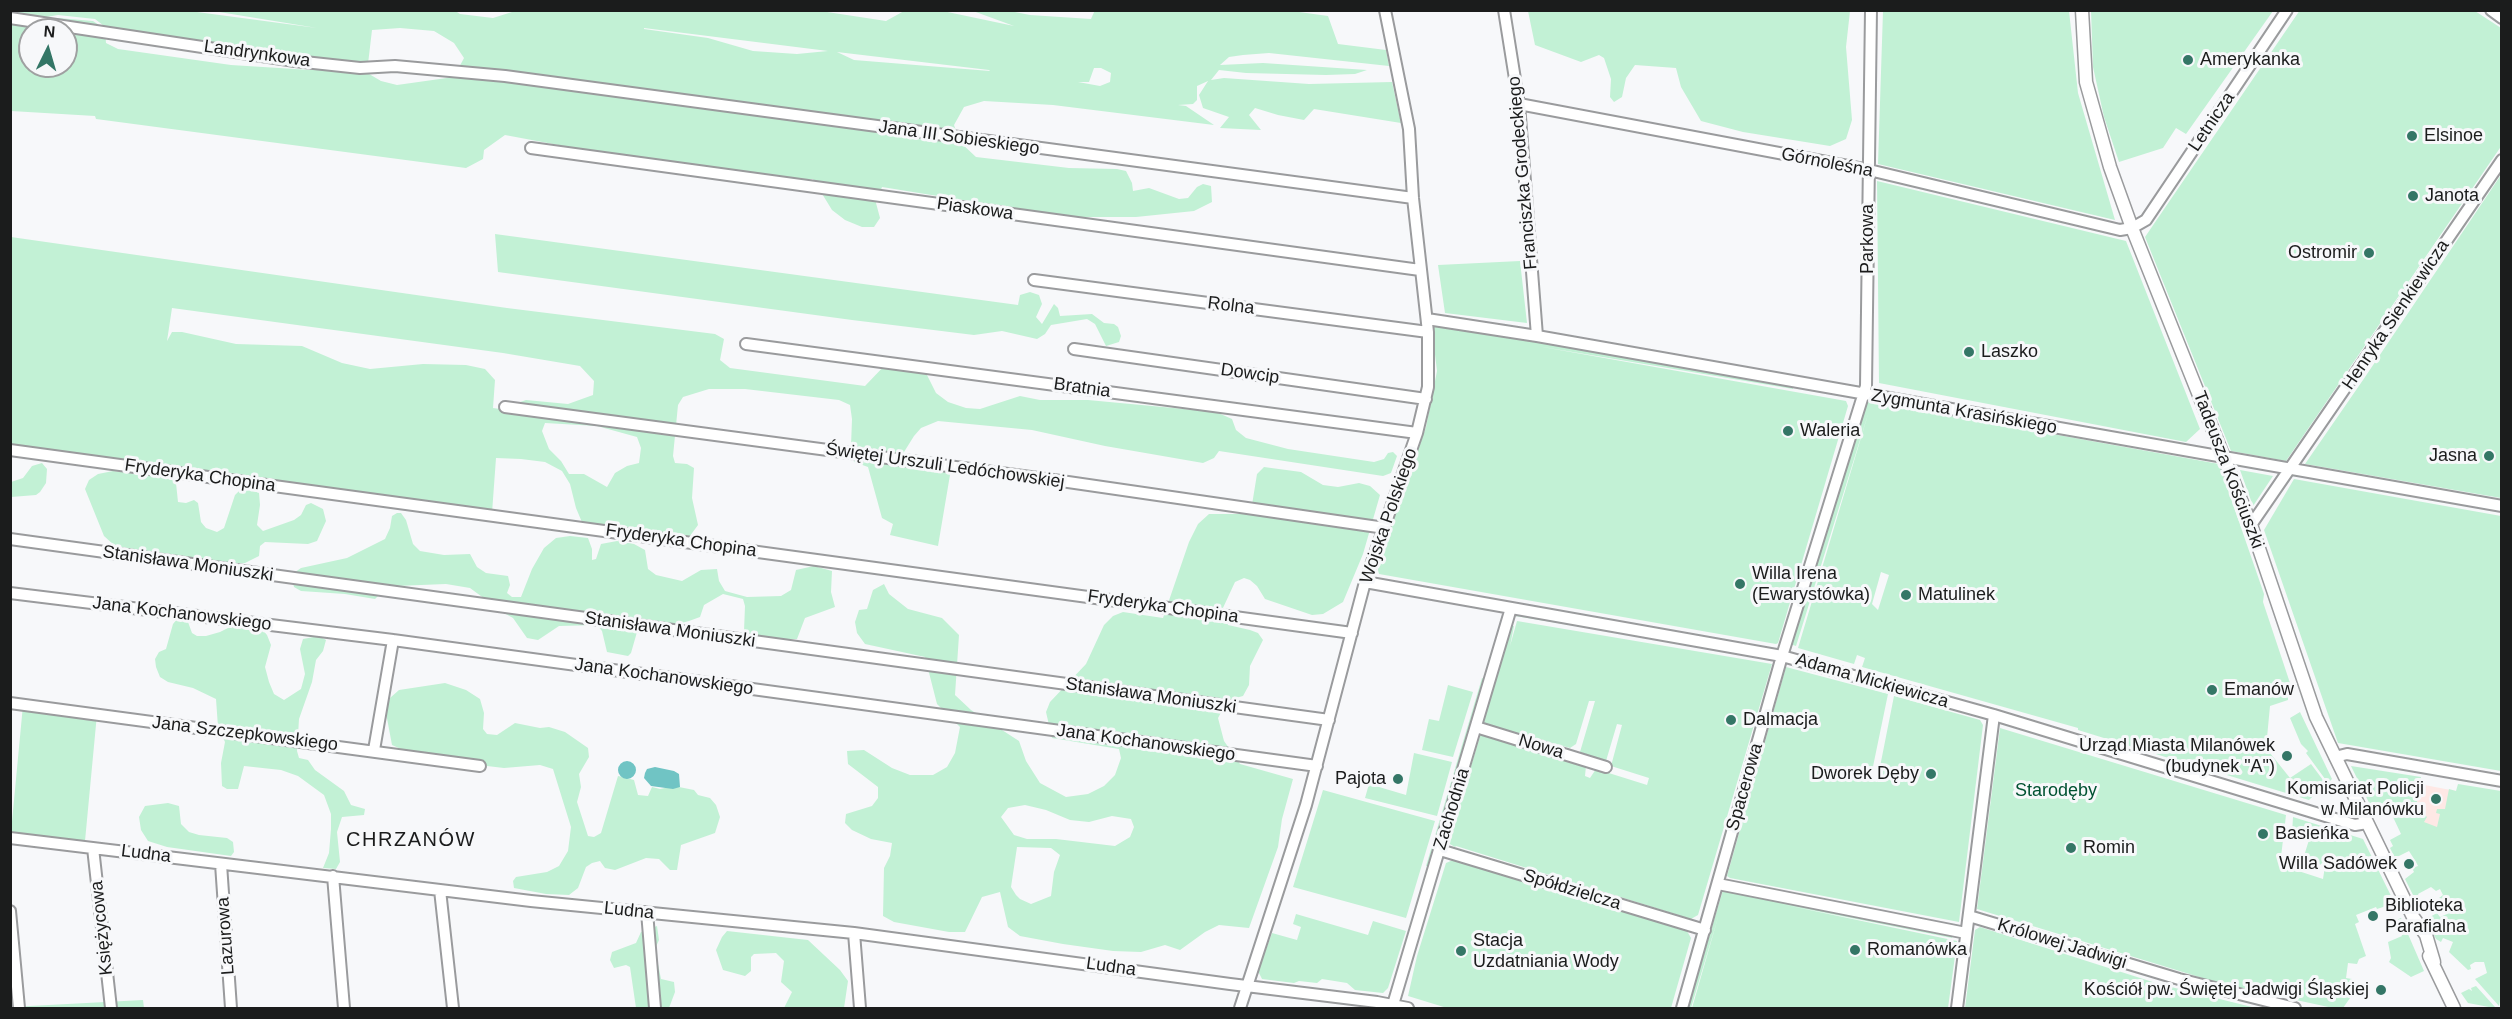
<!DOCTYPE html>
<meta charset="utf-8">
<style>
body{margin:0}
#map{position:relative;width:2512px;height:1019px;overflow:hidden;background:#f7f8fa;font-family:Helvetica,sans-serif}
canvas{display:block}
.frame{position:absolute;inset:0;border:12px solid #1b1c1c;pointer-events:none}
.north{position:absolute;left:18px;top:18px;width:60px;height:60px;box-sizing:border-box;background:#f7f8fa;border:2px solid #9fa0a1;border-radius:50%;rotate:5deg;font-size:16px;font-weight:700;line-height:24px;text-align:center;color:#1b1c1c}
.north::after{content:'';display:block;margin:auto;width:21px;height:27px;background:#347666;clip-path:polygon(50% 0,100% 100%,50% 72%,0 100%)}
</style>
<div id="map">
<canvas width="2512" height="1019"></canvas>
<div class="frame"></div>
<div class="north">N</div>
</div>
<script>
const ctx = document.querySelector('canvas').getContext('2d');
ctx.lineJoin = 'round';
function fillPath(path, color) { ctx.fillStyle = color; ctx.fill(path, 'evenodd'); }
const shape = rows => new Path2D(rows.map(r => 'M' + r).join(''));
function trace(path, color, width, dash) { ctx.strokeStyle = color; ctx.lineWidth = width; ctx.lineCap = dash ? 'butt' : 'round'; ctx.setLineDash(dash || []); ctx.stroke(path); }
function drawText(font, color, halo, rows, align = 'center') {
  ctx.font = font + ' Helvetica,sans-serif'; ctx.lineWidth = 6; ctx.setLineDash([]); ctx.textBaseline = 'middle'; ctx.strokeStyle = halo; ctx.fillStyle = color; for (const [text, x, y, turn = 0] of rows) {
    ctx.save(); ctx.translate(x, y); ctx.rotate((+turn || 0) * Math.PI / 180); ctx.textAlign = isNaN(turn) ? turn : align; if (halo) ctx.strokeText(text, 0, 0); ctx.fillText(text, 0, 0); ctx.restore();
  }
}
const commercial = shape([
 [2419,784,2456,791,2445,839,2414,814]
]);
const green = shape([
 [182,10,317,28,213,11,454,10,460,14,493,18,512,12,506,10,814,10,886,21,904,11,938,10,1014,26,973,11,1010,11,1030,15,1091,19,1095,10,1292,11,1328,16,1338,44,1386,50,1389,66,1269,53,1243,55,1229,57,1220,65,1263,63,1367,70,1355,74,1326,75,1246,73,1219,70,1211,80,1224,78,1309,84,1392,82,1401,123,1314,109,1304,120,1278,115,1255,108,1249,115,1261,130,1220,128,1229,117,1203,108,1199,95,1208,81,1197,86,1197,100,1193,104,1178,105,1186,106,1214,125,1053,105,984,101,964,107,954,125,960,142,976,157,1069,168,1117,169,1126,171,1132,183,1133,191,1149,188,1179,199,1188,198,1197,187,1203,184,1211,186,1212,202,1194,211,1136,217,1067,217,882,187,876,203,880,218,874,227,862,227,845,220,832,210,813,179,795,180,617,156,505,135,484,150,483,159,466,168,96,119,95,116,11,111,10,11],
 [58,15,95,19,108,29,281,55,368,64,372,30,400,28,434,31,454,43,464,58,454,77,397,85,381,81,364,71,343,68,311,70,231,65,118,49,106,43,105,29,93,21,58,18,30,23,28,26,25,26,29,20],
 [644,29,644,28,828,51,797,54,753,51,708,38],
 [30,30,66,30,66,66,30,66],
 [837,52,989,70,990,71,854,60],
 [1094,68,1101,68,1111,73,1110,82,1100,86,1078,82,1089,82],
 [2300,10,2475,11,2501,28,2502,145,2286,461,2231,451,2145,237],
 [1528,11,1850,11,1846,47,1852,120,1846,139,1830,146,1743,132,1701,121,1681,87,1676,68,1635,65,1626,78,1622,97,1614,102,1610,97,1611,79,1604,58,1599,55,1581,62,1535,45],
 [1883,11,2069,11,2078,93,2115,220,1878,164],
 [2091,11,2091,10,2273,11,2186,134,2176,128,2163,148,2119,162,2104,117,2093,67],
 [2501,175,2501,498,2305,464,2363,380],
 [1877,181,2126,241,2200,429,2186,442,1879,383],
 [495,234,1018,305,1020,295,1030,292,1039,295,1042,304,1036,317,1042,324,1054,304,1058,308,1060,316,1092,314,1104,323,1114,324,1118,327,1121,336,1119,342,1106,346,1095,324,1087,319,1051,325,1045,334,1037,339,1002,331,974,335,852,320,498,272],
 [11,237,507,308,715,334,724,339,720,360,730,368,865,386,887,363,925,371,936,393,948,402,966,408,980,409,1020,396,1040,400,1088,400,1216,412,1232,419,1236,430,1246,438,1288,449,1374,462,1384,459,1388,453,1393,452,1397,456,1391,473,1383,476,1219,451,1214,458,1203,463,1105,446,1032,430,938,421,921,428,914,436,904,452,900,463,951,469,938,546,890,535,893,524,882,518,868,467,854,462,851,446,852,419,850,405,839,400,745,389,709,389,683,397,678,405,673,456,675,463,687,464,694,468,692,498,698,525,687,540,584,527,576,508,570,484,562,471,545,462,521,459,496,458,492,513,11,446],
 [172,308,503,353,580,366,594,381,593,395,568,404,526,400,500,409,493,408,495,380,485,369,466,365,423,364,370,369,342,363,302,346,236,344,182,332,172,332,167,341],
 [545,423,597,426,637,437,641,448,639,463,627,466,615,473,607,487,584,474,569,474,561,461,549,449,542,431],
 [1520,261,1527,323,1445,313,1438,265],
 [1436,325,1793,386,1793,389,1537,346,1846,401,1848,406,1778,643,1776,644,1379,574,1377,566,1426,427,1437,371,1432,330],
 [1869,401,2219,464,2264,594,2263,602,2293,692,2282,687,2280,691,2288,695,2288,700,2270,706,2266,748,2290,778,2311,764,2326,784,2309,800,2207,769,2210,761,2204,759,2201,768,2078,730,2078,728,1862,667,1865,658,1857,655,1854,664,1798,648,1869,411,1796,646,1790,644,1866,404],
 [1881,572,1889,575,1878,610,1872,604],
 [42,463,47,469,46,483,40,492,36,495,11,497,11,482,23,478,32,466],
 [1264,467,1301,472,1323,485,1338,487,1359,483,1370,486,1380,495,1363,554,1343,602,1323,614,1312,615,1265,599,1257,586,1250,580,1244,578,1235,582,1222,610,1228,625,1250,630,1258,633,1263,640,1250,666,1249,685,1243,696,1228,700,1218,718,1224,741,1240,764,1293,779,1282,819,1278,847,1249,928,1219,925,1205,932,1180,950,1165,945,1141,952,1113,951,1063,944,1020,936,1008,927,1000,892,982,897,965,932,949,932,894,922,883,916,884,868,890,856,892,843,871,839,852,830,845,823,846,814,872,806,878,798,878,787,848,764,847,751,864,750,892,768,910,775,933,775,947,767,955,753,960,727,937,704,925,657,865,644,857,633,855,622,859,610,867,609,873,590,884,584,889,594,908,609,942,618,959,635,955,695,971,710,1019,741,1026,761,1040,783,1066,797,1088,794,1104,786,1115,775,1121,758,1119,749,1052,738,1046,712,1050,702,1086,664,1104,625,1113,616,1123,612,1163,618,1189,542,1198,524,1209,514,1242,514,1251,511,1257,474],
 [1025,805,1046,810,1070,820,1089,822,1112,816,1131,819,1134,827,1130,837,1115,846,1056,839,1027,839,1014,835,1001,817,1008,808],
 [1017,847,1051,848,1060,855,1054,872,1051,896,1031,904,1020,899,1016,895,1011,887],
 [2240,470,2273,476,2253,506],
 [113,471,171,478,176,483,178,502,186,503,194,500,198,503,201,522,206,528,217,532,224,528,235,495,241,489,249,489,259,493,260,505,257,525,263,531,294,520,301,515,306,505,311,503,323,509,326,521,317,541,308,544,265,542,260,546,259,556,245,563,229,564,153,556,115,546,104,536,85,489,89,480,98,474],
 [2294,479,2501,516,2501,771,2338,743,2264,530],
 [397,513,401,513,406,520,413,544,420,551,444,555,470,554,477,567,486,573,508,576,510,585,507,593,512,597,521,597,532,569,544,548,556,538,570,536,588,538,592,549,592,560,596,559,601,544,617,541,634,544,645,550,648,569,656,575,682,581,701,570,717,569,719,581,725,591,747,597,781,596,791,590,796,570,814,566,832,571,831,592,835,607,805,618,797,639,774,639,753,636,744,631,745,606,743,599,723,594,704,605,700,617,689,621,670,626,646,622,637,632,631,653,628,656,607,652,602,631,597,625,559,626,538,640,527,638,513,618,504,613,470,588,446,584,396,586,386,588,375,599,345,594,301,591,294,587,291,575,301,568,347,558,385,539,390,528,392,516],
 [1519,615,1640,636,1771,658,1515,616],
 [178,618,183,618,188,622,192,633,197,636,206,636,220,632,230,627,261,628,267,635,271,645,265,667,269,682,274,694,284,700,301,689,305,674,300,649,303,639,319,636,326,640,323,651,316,660,312,682,299,719,297,751,299,758,308,760,315,770,344,791,351,805,365,809,364,815,342,817,337,832,340,862,336,869,323,868,329,853,331,829,331,814,324,795,298,776,281,770,244,766,238,789,227,789,222,786,221,763,225,742,218,727,216,699,193,688,168,682,160,677,156,667,155,659,159,652,166,649,173,624],
 [1517,621,1772,664,1698,915,1691,919,1456,846,1455,847,1448,843,1481,733,1586,766,1585,776,1590,778,1596,769,1647,785,1649,778,1611,766,1622,725,1617,724,1606,761,1580,752,1595,701,1589,701,1576,744,1570,748,1485,724,1483,719,1509,625,1514,626,1510,646],
 [1786,667,1888,694,1870,781,1877,782,1894,696,1980,720,1983,725,1959,922,1730,878,1727,876],
 [1482,678,1485,679,1430,866,1426,866],
 [445,683,466,690,480,699,484,713,483,729,487,734,497,735,515,723,540,728,549,727,565,732,588,748,589,757,579,774,581,787,577,802,588,836,594,837,601,833,618,776,634,780,638,795,648,796,652,787,660,789,674,786,694,790,698,795,710,798,716,805,720,817,715,833,681,845,677,870,670,870,659,859,646,858,615,870,605,868,600,861,592,863,586,867,578,888,569,895,546,894,514,888,513,881,516,877,547,872,559,866,568,851,571,827,553,769,540,765,504,768,487,766,464,759,401,749,392,745,386,713,390,698,399,690],
 [1448,685,1473,692,1453,757,1422,750,1429,719,1439,721],
 [23,705,97,714,85,841,11,832],
 [2300,712,2332,779,2328,783,2306,753,2308,751,2301,744,2290,718],
 [2000,728,2286,815,2280,865,2323,879,2325,866,2303,859,2309,840,2292,834,2293,817,2363,839,2396,906,2390,908,2386,906,2377,909,2376,907,2356,915,2359,922,2355,924,2366,956,2359,959,2357,964,2348,963,2346,978,2352,979,2350,998,2343,1008,2333,1008,2222,984,1977,909],
 [1414,753,1452,762,1437,816,1365,798,1369,784,1406,795],
 [2351,766,2421,777,2416,807,2427,817,2424,822,2437,827,2440,814,2436,813,2437,809,2445,809,2449,789,2456,791,2458,784,2501,791,2502,991,2499,1006,2475,979,2487,973,2484,962,2475,962,2470,965,2471,969,2468,970,2449,952,2453,942,2443,938,2441,942,2436,939,2427,921,2428,918,2437,913,2440,917,2447,914,2439,898,2443,895,2440,889,2436,891,2431,887,2418,894,2421,901,2416,901,2405,879,2414,872,2412,868,2418,866,2416,862,2409,851,2395,858,2390,848,2393,846,2390,840,2401,834,2393,817,2397,815,2396,813,2392,811,2376,817],
 [1323,790,1435,821,1406,918,1293,887],
 [168,803,179,806,181,824,189,832,199,835,227,838,233,842,234,852,231,856,167,847,148,841,141,830,139,817,145,806],
 [1453,860,1687,931,1691,938,1671,1008,1447,1008,1408,996,1417,956,1446,863],
 [1723,890,1953,935,1952,938,1781,904,1957,941,1948,1008,1692,1008,1719,914,1691,1008,1688,1008],
 [1296,914,1368,935,1373,921,1406,931,1388,988,1383,993,1355,990,1347,983,1322,979,1317,983,1299,981,1294,983,1262,979,1258,971,1272,933,1297,940,1301,927,1293,924],
 [2401,918,2424,971,2411,977,2389,962,2391,958,2388,942,2402,936,2398,926,2393,928,2391,922],
 [657,926,659,940,655,949,661,979,674,982,675,992,669,1008,636,1008,630,967,626,965,614,968,610,960,612,952,636,943,641,932],
 [1980,927,2159,984,2256,1008,1965,1008,1975,930],
 [727,931,808,940,840,970,848,981,844,1008,784,1008,792,992,781,982,784,961,776,953,754,954,751,957,751,971,745,976,723,970,716,950,722,937],
 [2476,986,2495,1007,2494,1008,2468,1003,2461,993,2469,989,2472,991,2471,988],
 [143,1000,144,1008,11,1008,11,1007]
]);
const water = shape([
 '618 770a9 9 0 1 1 18 0a9 9 0 1 1-18 0Z',
 [655,767,674,771,679,774,680,787,673,789,651,786,644,778,645,773,647,769]
]);
const minor = shape([
 [1504,10,1519,104,1537,336],
 [2491,10,2502,18],
 [10,18,295,61,360,68,395,66,505,76,1413,198],
 [1519,104,1869,170,2120,230,2132,228,2146,220,2287,10],
 [531,148,1420,270],
 [1034,280,1428,332],
 [1427,319,1537,336,2502,506],
 [746,344,1417,433],
 [1074,349,1426,399],
 [505,407,1068,482,1385,528],
 [10,450,1352,633],
 [2251,525,2502,160],
 [10,539,1329,720],
 [1365,582,1782,656,1994,715,2355,825,2367,823],
 [10,593,393,640,1317,766],
 [10,703,480,766],
 [1476,727,1606,767],
 [374,750,393,640],
 [2335,757,2347,754,2502,781],
 [10,838,531,901,854,933,1230,984,1377,1002,1408,1008],
 [93,848,111,1008],
 [1440,850,1705,930],
 [221,864,231,1008],
 [333,876,344,1008],
 [1718,884,1966,933],
 [440,890,453,1008],
 [10,911,19,1008],
 [647,912,655,1008],
 [1969,916,2179,979,2295,1008],
 [854,933,860,1008],
 [1240,1008,1306,805,1365,582,1417,433,1428,387,1428,332,1413,198,1409,129,1385,10],
 [1392,1008,1511,608],
 [1682,1008,1782,656,1866,386,1871,10],
 [1957,1008,1994,715]
]);
const tertiary = shape([
 [2082,10,2086,82,2110,167,2132,228,2251,525,2316,717,2413,917,2426,935,2434,962],
 [2429,956,2454,1008]
]);
const markers = [
 [2188,60,6,"#347666"],
 [2412,136,6,"#347666"],
 [2413,196,6,"#347666"],
 [2369,253,6,"#347666"],
 [1969,352,6,"#347666"],
 [1788,431,6,"#347666"],
 [2489,456,6,"#347666"],
 [1740,584,6,"#347666"],
 [1906,595,6,"#347666"],
 [2212,690,6,"#347666"],
 [1731,720,6,"#347666"],
 [2287,756,6,"#347666"],
 [1931,774,6,"#347666"],
 [1398,779,6,"#347666"],
 [2436,799,6,"#347666"],
 [2263,834,6,"#347666"],
 [2071,848,6,"#347666"],
 [2409,864,6,"#347666"],
 [2373,916,6,"#347666"],
 [1855,950,6,"#347666"],
 [1461,951,6,"#347666"],
 [2381,990,6,"#347666"]
];
const streetNames = [
 ["Landrynkowa",257,54,8],
 ["Letnicza",2212,122,-56],
 ["Jana III Sobieskiego",959,138,8],
 ["Górnoleśna",1827,163,11],
 ["Franciszka Grodeckiego",1523,173,-95],
 ["Piaskowa",975,209,8],
 ["Parkowa",1868,239,-90],
 ["Rolna",1231,306,7],
 ["Henryka Sienkiewicza",2396,315,-56],
 ["Dowcip",1250,374,8],
 ["Bratnia",1082,388,8],
 ["Zygmunta Krasińskiego",1964,412,10],
 ["Świętej Urszuli Ledóchowskiej",945,466,8],
 ["Tadeusza Kościuszki",2228,470,69],
 ["Fryderyka Chopina",200,476,8],
 ["Wojska Polskiego",1389,516,-71],
 ["Fryderyka Chopina",681,541,8],
 ["Stanisława Moniuszki",188,564,8],
 ["Fryderyka Chopina",1163,607,8],
 ["Jana Kochanowskiego",182,614,7],
 ["Stanisława Moniuszki",670,630,8],
 ["Jana Kochanowskiego",664,677,8],
 ["Adama Mickiewicza",1872,681,16],
 ["Stanisława Moniuszki",1151,696,8],
 ["Jana Szczepkowskiego",245,734,7],
 ["Jana Kochanowskiego",1146,743,8],
 ["Nowa",1541,747,17],
 ["Spacerowa",1745,787,-74],
 ["Zachodnia",1452,809,-73],
 ["Ludna",146,854,7],
 ["Spółdzielcza",1572,890,17],
 ["Ludna",629,911,6],
 ["Księżycowa",102,928,-96],
 ["Lazurowa",226,936,-94],
 ["Królowej Jadwigi",2062,944,17],
 ["Ludna",1111,967,8]
];
const poiNames = [
 ["Amerykanka",2200,60],
 ["Elsinoe",2424,136],
 ["Janota",2425,196],
 ["Ostromir",2357,253,"right"],
 ["Laszko",1981,352],
 ["Waleria",1800,431],
 ["Jasna",2477,456,"right"],
 ["Willa Irena",1752,574],
 ["(Ewarystówka)",1752,595],
 ["Matulinek",1918,595],
 ["Emanów",2224,690],
 ["Dalmacja",1743,720],
 ["Urząd Miasta Milanówek",2275,746,"right"],
 ["(budynek \"A\")",2275,767,"right"],
 ["Dworek Dęby",1919,774,"right"],
 ["Pajota",1386,779,"right"],
 ["Komisariat Policji",2424,789,"right"],
 ["w Milanówku",2424,810,"right"],
 ["Basieńka",2275,834],
 ["Romin",2083,848],
 ["Willa Sadówek",2397,864,"right"],
 ["Biblioteka",2385,906],
 ["Parafialna",2385,927],
 ["Stacja",1473,941],
 ["Uzdatniania Wody",1473,962],
 ["Romanówka",1867,950],
 ["Kościół pw. Świętej Jadwigi Śląskiej",2369,990,"right"]
];
const parkNames = [
 ["Starodęby",2056,791]
];
const neighbourhoodNames = [
 ["CHRZANÓW",411,840]
];
fillPath(commercial, '#fee8e5');
fillPath(green, '#c2f1d5');
fillPath(water, '#70c4c4');
trace(minor, '#9a9b9d', 14);
trace(tertiary, '#9a9b9d', 15);
trace(minor, '#fff', 10);
trace(tertiary, '#fff', 12);
for (const [x, y, r, color] of markers) { const dot = new Path2D(); dot.arc(x, y, r, 0, 2 * Math.PI); ctx.fillStyle = color; ctx.fill(dot); trace(dot, '#f7f8fa', 2); }
drawText('18px', '#1b1c1c', '#f7f8fa', streetNames);
drawText('18px', '#1b1c1c', '#f7f8fa', poiNames, 'left');
drawText('18px', '#015232', '#f7f8fa', parkNames);
ctx.letterSpacing = '1.5px';
drawText('20px', '#1b1c1c', '#f7f8fa', neighbourhoodNames);
ctx.letterSpacing = '0px';
</script>
